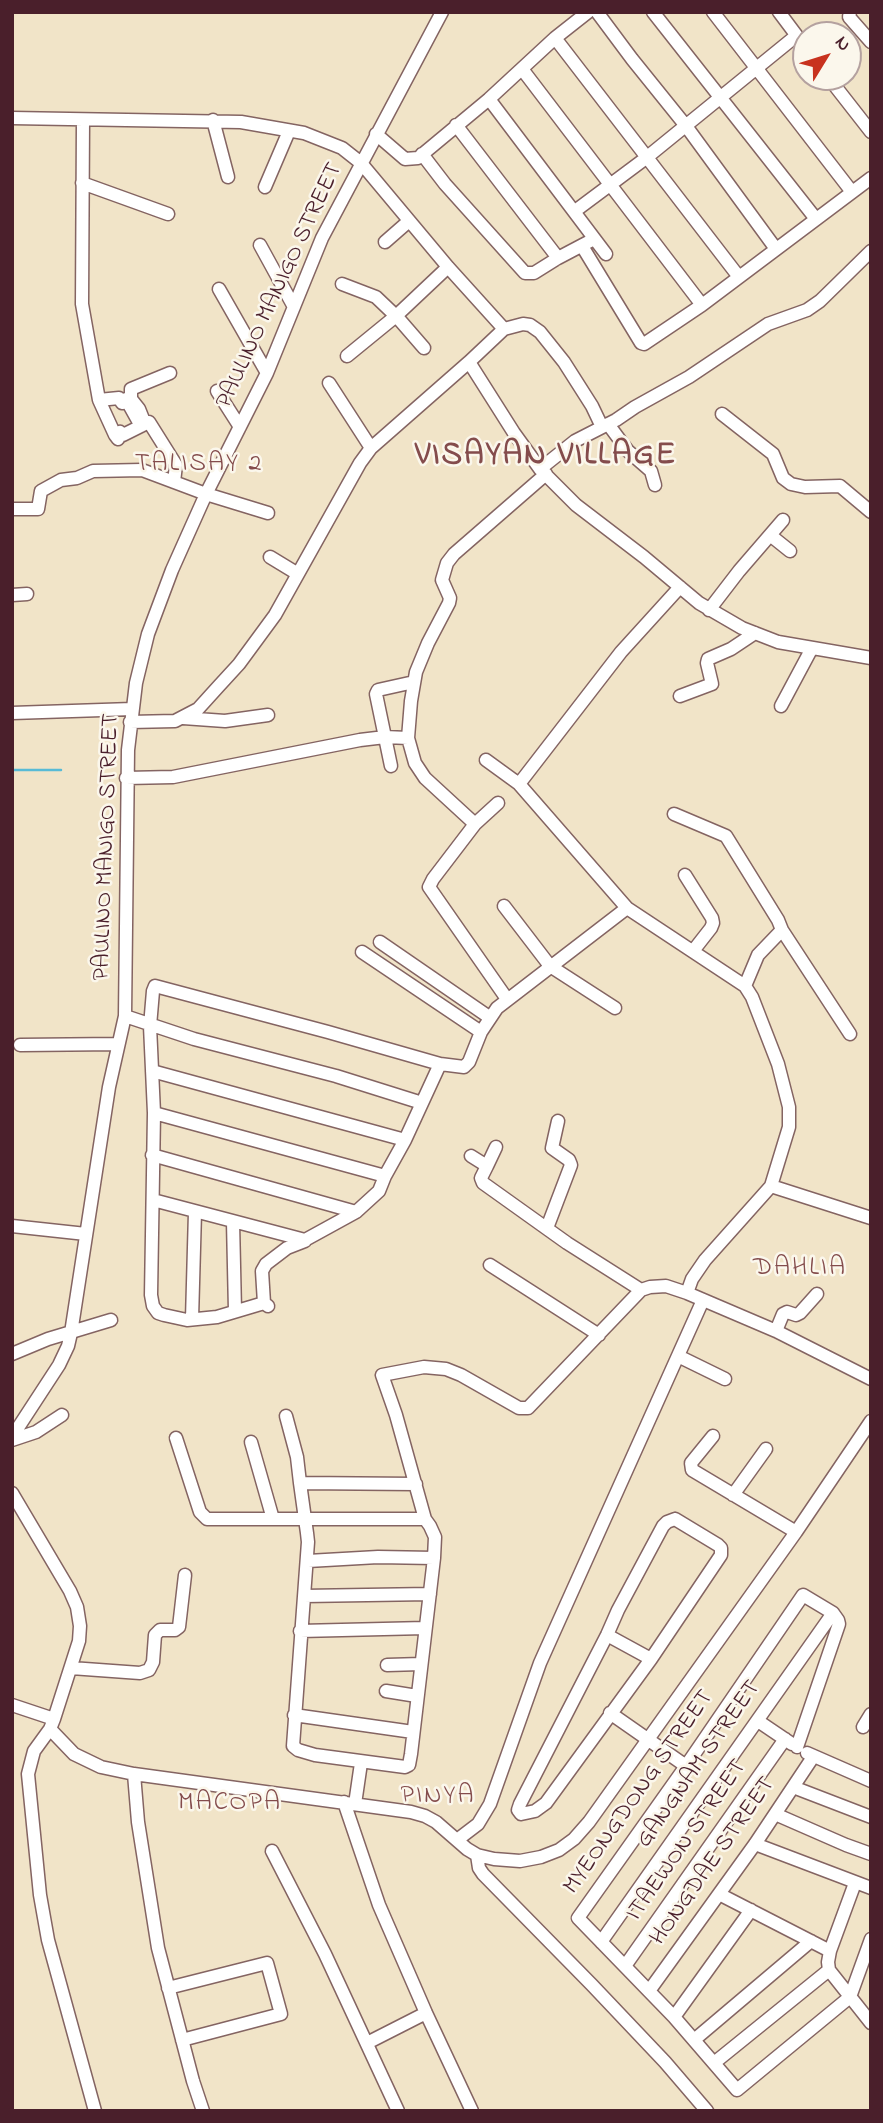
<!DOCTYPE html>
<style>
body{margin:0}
#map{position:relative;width:883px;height:2123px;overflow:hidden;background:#f1e4c8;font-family:"Indie Flower",sans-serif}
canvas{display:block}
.frame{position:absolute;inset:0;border:14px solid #4a1f2b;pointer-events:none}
.north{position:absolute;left:792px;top:21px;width:70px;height:70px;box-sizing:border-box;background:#fbf7ec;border:2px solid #b4a19f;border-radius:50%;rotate:52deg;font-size:19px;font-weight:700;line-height:28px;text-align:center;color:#4a1f2b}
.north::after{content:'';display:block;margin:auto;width:24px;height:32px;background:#c8321e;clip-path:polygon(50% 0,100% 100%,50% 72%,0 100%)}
</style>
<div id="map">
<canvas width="883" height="2123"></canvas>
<div class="frame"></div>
<div class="north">N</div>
</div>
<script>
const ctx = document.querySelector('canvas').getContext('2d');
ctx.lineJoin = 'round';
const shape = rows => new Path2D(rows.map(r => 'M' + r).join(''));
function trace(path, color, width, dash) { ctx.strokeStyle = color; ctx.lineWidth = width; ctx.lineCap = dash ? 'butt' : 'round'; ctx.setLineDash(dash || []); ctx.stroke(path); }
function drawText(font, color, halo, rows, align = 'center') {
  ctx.font = font + ' "Indie Flower",sans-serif'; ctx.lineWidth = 5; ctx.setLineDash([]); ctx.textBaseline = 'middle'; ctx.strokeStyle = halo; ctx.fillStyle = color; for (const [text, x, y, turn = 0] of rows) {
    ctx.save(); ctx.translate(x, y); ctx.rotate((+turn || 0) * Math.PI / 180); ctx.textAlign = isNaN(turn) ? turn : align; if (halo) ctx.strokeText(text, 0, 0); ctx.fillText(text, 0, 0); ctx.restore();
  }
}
const stream = shape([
 [12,770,61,770]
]);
const minor = shape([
 [597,12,632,59,686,126,776,249],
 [653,12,816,219],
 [713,12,852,192],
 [779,12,806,48],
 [850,12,849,17,871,42],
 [555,38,739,277],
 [522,69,702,305],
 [828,77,871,132],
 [489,99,606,254],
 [12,118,241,122,304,133,342,148,361,163,448,267,504,329,469,362,514,433,540,469,576,505,644,557,699,603,742,628,778,642,871,658],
 [83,120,82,304,99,400],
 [213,120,228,177],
 [456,125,558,258],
 [376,134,405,159,418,158,489,99,555,38,588,12],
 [422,154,445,184,525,273,534,273,558,258,594,239],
 [82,183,168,214],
 [265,187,289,131],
 [575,211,646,158,796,36],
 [385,242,409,221],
 [260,245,294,307],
 [582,246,641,343,644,344,702,305,871,178],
 [342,284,376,297,398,318,424,348],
 [219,289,267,373],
 [504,329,523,324,530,325,540,332,564,362,592,406,602,427],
 [347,356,396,316,448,267],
 [329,383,371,448],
 [217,391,240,427],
 [131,399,131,389,170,373],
 [722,414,773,454,783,478,791,484,805,487,840,486,871,512],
 [608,424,628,451,651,471,655,485],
 [141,426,126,399,131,399,139,409,145,424],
 [115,435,99,400,119,398,122,403,128,402],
 [118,439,115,435,120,432,123,435,149,422,176,465,174,482],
 [540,469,575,441,616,420,635,407,689,377,768,324,807,310,820,301,871,251],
 [12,509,38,509,41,491,61,480,77,478,93,471,142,470,206,494,268,513],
 [770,535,790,551],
 [270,557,298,574],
 [12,595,27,594],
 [709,610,739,571,783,520],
 [680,696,712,684,707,663,708,659,731,649,755,633],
 [781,706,812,648],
 [12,713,132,709],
 [183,718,225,721,268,715],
 [130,722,175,721,198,709,217,688,239,664,275,615,360,463,371,448,469,362],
 [408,738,411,701,416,672,428,643,449,603,450,598,442,580,447,563,454,554,546,474],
 [486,760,519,784,627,908,745,986,752,997,778,1064,789,1107,789,1127,771,1186,871,1218],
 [391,766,376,694,378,690,414,682],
 [126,778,173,777,360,740,385,737,408,738,415,763,425,778,475,824],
 [519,784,621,652,680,587],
 [498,803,475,824,433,879,429,887,507,999],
 [674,814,726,836,778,920,782,930,758,955,745,986],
 [685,875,712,918,713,923,711,928,693,951],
 [504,906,550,966,615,1008],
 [782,930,850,1034],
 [380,942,489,1017],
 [362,952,481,1032],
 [125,1016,194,1039,336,1076,422,1103],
 [20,1045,118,1044],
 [152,1071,405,1140],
 [154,1113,385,1176],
 [152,1155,356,1212],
 [471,1156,487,1166,481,1178,483,1183,567,1243,641,1290],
 [487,1166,496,1147],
 [153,1200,305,1240,356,1212,379,1191,385,1176,405,1140,440,1064],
 [233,1222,235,1311],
 [12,1226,86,1234],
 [547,1228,571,1165,569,1160,552,1148,558,1121],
 [490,1265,599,1335],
 [687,1293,692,1279,705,1260,771,1186],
 [264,1303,217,1317,187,1320,164,1315,158,1313,153,1306,151,1295,154,1113,150,1026,153,991,155,986,328,1032,440,1064,464,1067,469,1062,481,1032,497,1008,627,908],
 [268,1306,264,1303,262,1271,266,1264,287,1248,305,1241],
 [192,1319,195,1212],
 [776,1331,783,1314,787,1312,796,1315,800,1313,817,1294],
 [12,1354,48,1339,111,1320],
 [678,1356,725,1379],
 [713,1436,691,1463,692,1470,796,1532],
 [12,1437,59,1365,68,1346,71,1333,109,1087,125,1016,128,750,136,683,148,634,172,570,206,494,267,373,322,238,442,12],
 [176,1438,200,1512,207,1519,425,1519,430,1526,435,1537,434,1558,411,1754,409,1765,405,1767,315,1755,298,1750,293,1746,308,1542,307,1533,305,1519,300,1483,297,1457,286,1416],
 [12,1440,36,1432,62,1415],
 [251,1442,273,1519],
 [300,1483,416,1484],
 [12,1493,70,1591,77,1607,80,1626,79,1641,54,1719,50,1729,34,1751,28,1774,40,1895,48,1940,95,2111],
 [733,1495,766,1449],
 [425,1519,396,1415,382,1375,424,1367,446,1369,461,1375,519,1408,528,1408,641,1290,650,1287,666,1286,687,1293,776,1331,871,1379],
 [675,1519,718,1545,721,1548,721,1555,651,1659,546,1803,535,1811,521,1814,518,1810,520,1804,607,1635,618,1610,663,1526,667,1522,675,1519],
 [308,1561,378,1557,434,1558],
 [304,1596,430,1594],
 [300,1631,425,1628],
 [607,1635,651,1659],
 [387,1665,421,1664],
 [71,1668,140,1673,149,1670,153,1662,155,1635,160,1630,175,1630,179,1627,185,1575],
 [386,1691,417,1696],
 [12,1705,54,1719],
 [610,1713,686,1766],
 [294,1715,413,1732],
 [758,1721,792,1744],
 [863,1727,871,1714],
 [50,1729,74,1754,101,1767,134,1774,411,1812,425,1816,436,1822,467,1849,477,1855,494,1859,520,1861,541,1857,559,1850,574,1839,589,1822,796,1532,871,1421],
 [797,1747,839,1624,838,1620,833,1613,803,1595,686,1766,578,1918,674,2017,737,2090,850,1997,871,1939],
 [807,1753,871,1781],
 [134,1774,138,1822,158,1948,193,2081,203,2111],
 [793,1787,871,1817],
 [344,1802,379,1905,426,2013,472,2111],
 [355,1804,361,1763],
 [775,1814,846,1845,871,1854],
 [457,1840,478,1824,490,1804,540,1663,703,1300],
 [755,1844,871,1888],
 [272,1851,325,1954,398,2111],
 [477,1855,479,1868,483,1874,592,1985,665,2062,707,2111],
 [855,1883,830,1951,828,1962,829,1970,871,2023],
 [719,1894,830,1951],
 [601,1942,833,1613],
 [625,1966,785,1739],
 [168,1988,267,1963,281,2014,182,2040],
 [649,1991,755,1844,813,1757],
 [674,2017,751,1910],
 [694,2040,811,1941],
 [367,2043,426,2013],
 [714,2063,829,1970]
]);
const streetNames = [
 ["PAULINO MANIGO STREET",281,286,-65],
 ["PAULINO MANIGO STREET",108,847,-88],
 ["GANGNAM STREET",700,1765,-55],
 ["MYEONGDONG STREET",640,1793,-55],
 ["ITAEWON STREET",688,1841,-55],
 ["HONGDAE STREET",714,1862,-55]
];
const neighbourhoodNames = [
 ["TALISAY 2",199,466],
 ["DAHLIA",800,1270],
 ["PINYA",438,1798],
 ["MACOPA",230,1805]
];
const districtNames = [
 ["VISAYAN VILLAGE",546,458]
];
trace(stream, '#58bbd6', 2.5);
trace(minor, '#846462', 15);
trace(minor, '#fff', 12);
drawText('24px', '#4a1f2b', '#fbf7ec', streetNames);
ctx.letterSpacing = '2px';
drawText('26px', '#844c4c', '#fbf7ec', neighbourhoodNames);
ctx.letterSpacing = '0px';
ctx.letterSpacing = '2px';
drawText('bold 32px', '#844c4c', '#fbf7ec', districtNames);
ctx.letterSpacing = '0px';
</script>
